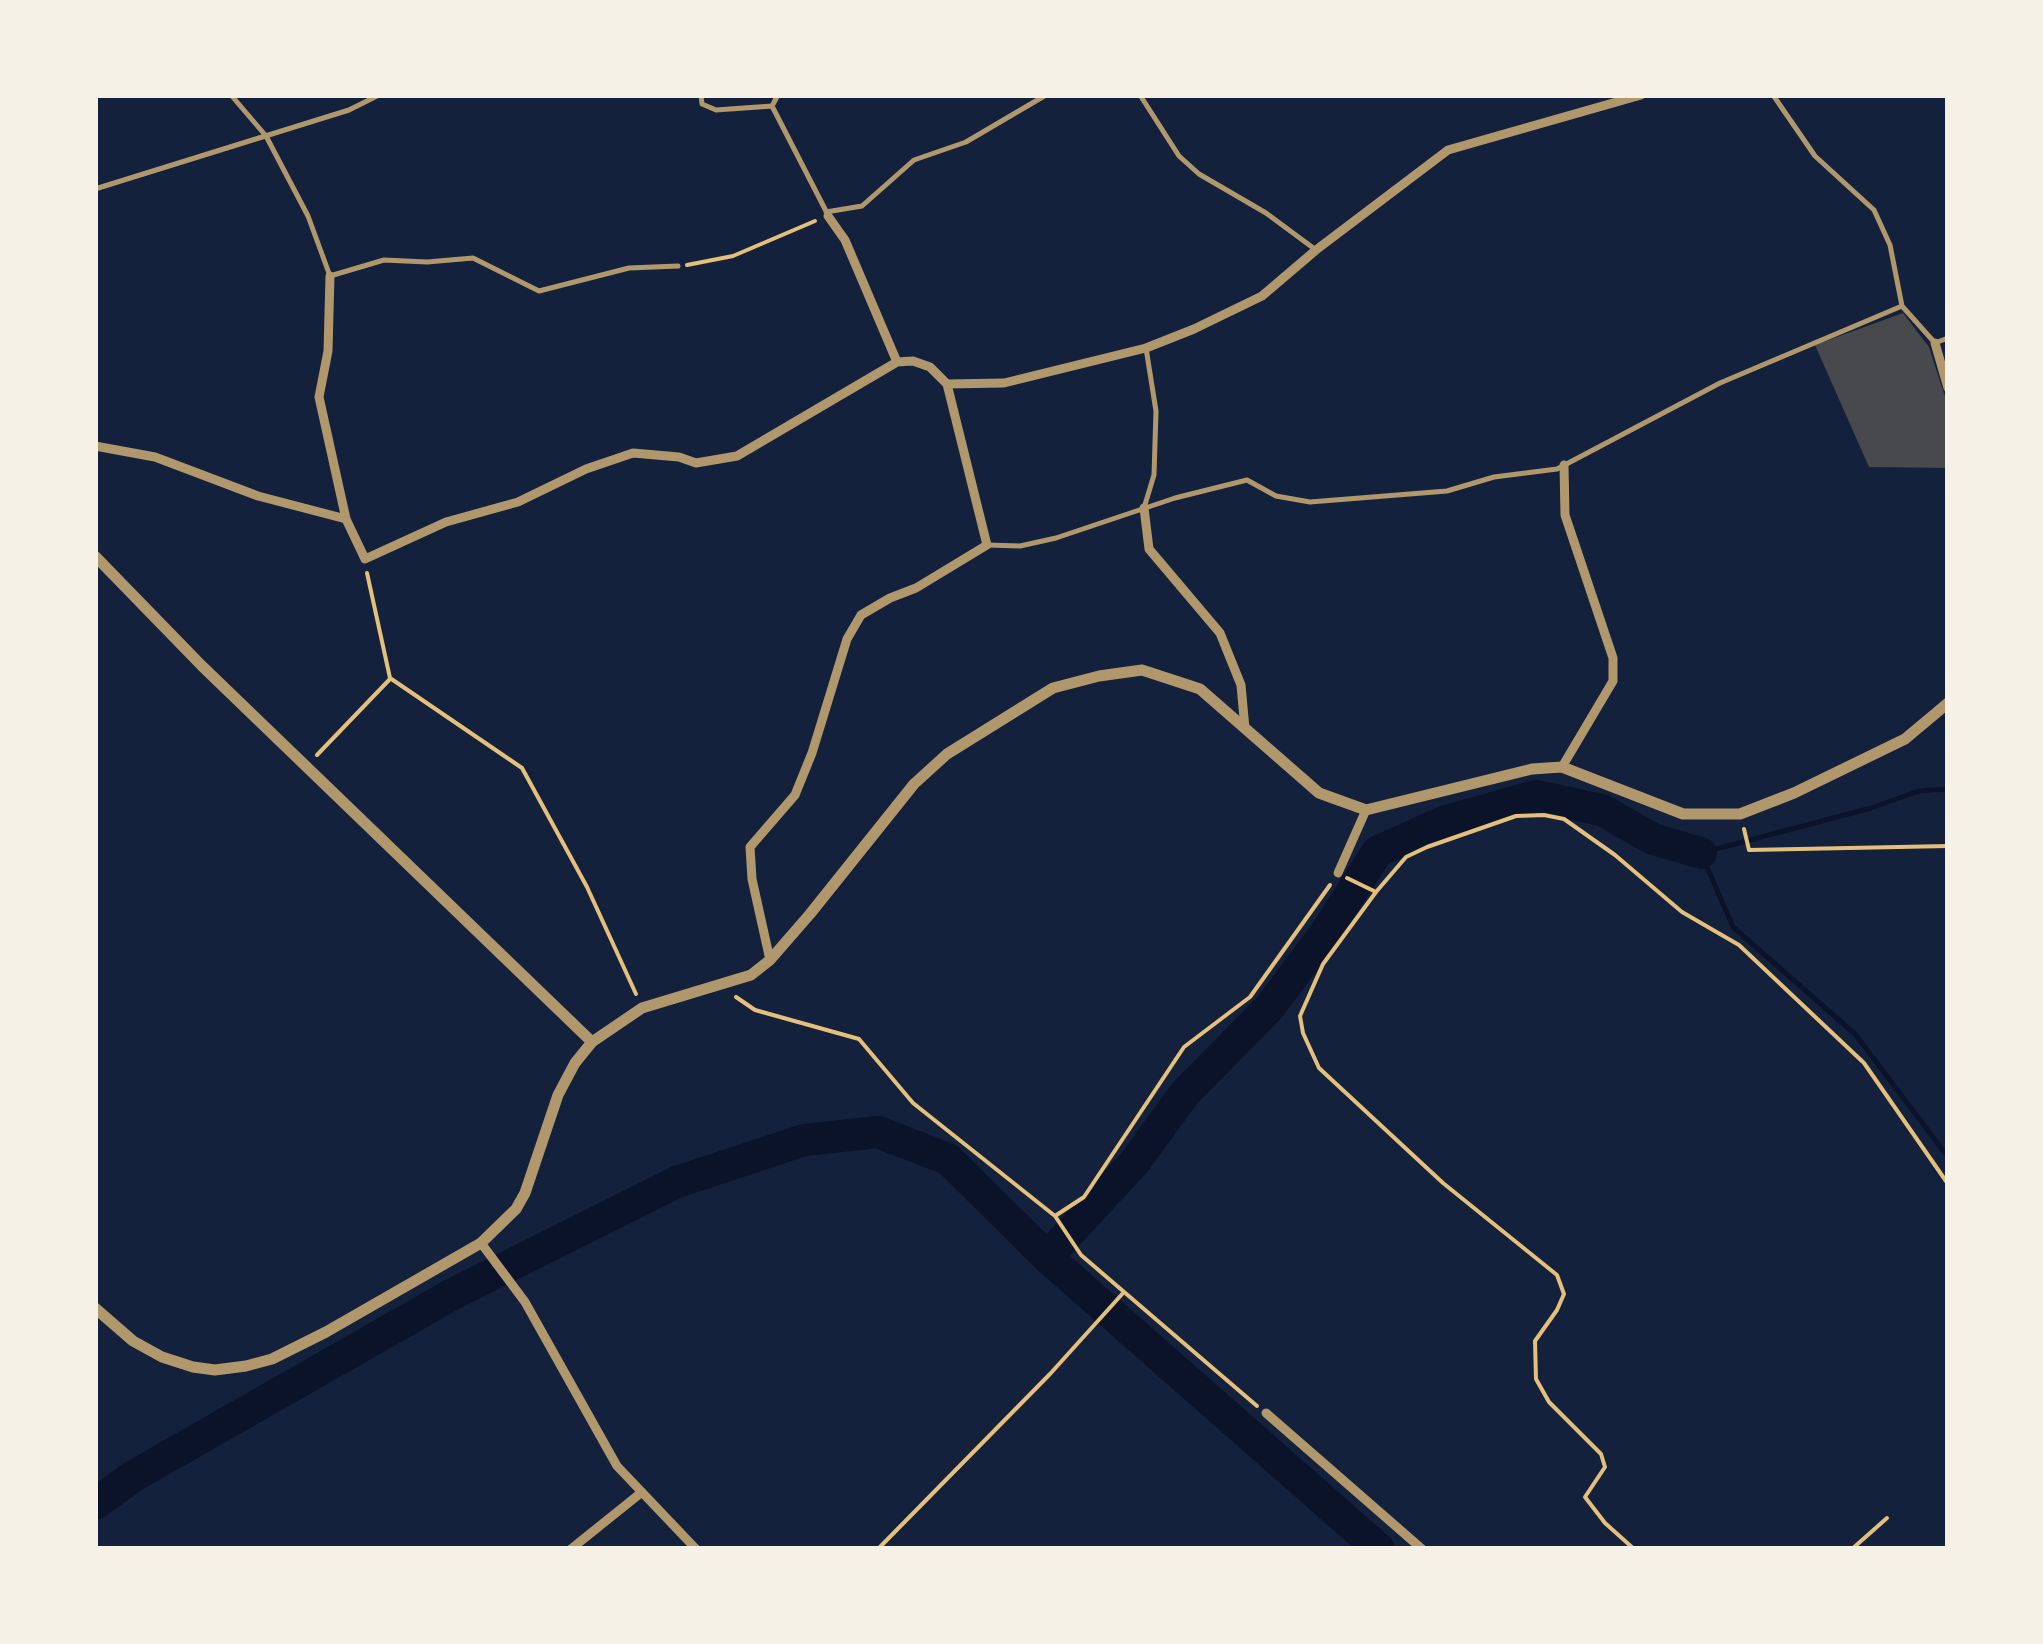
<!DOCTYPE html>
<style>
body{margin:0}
#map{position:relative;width:2043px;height:1644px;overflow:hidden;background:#14213d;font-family:Literata,serif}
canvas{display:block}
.frame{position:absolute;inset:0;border:98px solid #f6f1e7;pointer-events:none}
</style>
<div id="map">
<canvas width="2043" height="1644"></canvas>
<div class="frame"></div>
</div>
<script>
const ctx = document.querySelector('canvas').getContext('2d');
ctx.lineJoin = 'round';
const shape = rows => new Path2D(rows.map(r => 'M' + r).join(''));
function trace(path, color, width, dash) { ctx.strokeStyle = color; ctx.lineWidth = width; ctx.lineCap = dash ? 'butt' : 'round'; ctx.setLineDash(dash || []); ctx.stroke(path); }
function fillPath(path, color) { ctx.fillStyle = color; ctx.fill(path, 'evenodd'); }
const stream = shape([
 [1948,789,1919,791,1871,808,1701,853,1733,927,1855,1034,1948,1157]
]);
const river = shape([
 [1047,1257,1134,1163,1185,1093,1269,1008,1326,932,1377,852,1443,822,1536,796,1602,810,1653,839,1701,853],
 [95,1504,132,1477,451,1295,677,1182,804,1140,878,1132,948,1159,1047,1257,1379,1549]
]);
const building = shape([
 [1903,313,1929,347,1948,406,1948,468,1869,467,1815,345]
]);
const path = shape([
 [687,265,733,256,815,221],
 [367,573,390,678,522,768,587,887,636,994],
 [317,755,390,679],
 [1744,829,1749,850,1948,846],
 [1347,878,1376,892,1406,857,1427,847,1516,816,1544,815,1564,819,1615,855,1682,912,1739,945,1864,1063,1948,1184],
 [1376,892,1323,964,1300,1016,1303,1033,1319,1068,1443,1183,1557,1275,1564,1294,1557,1310,1535,1341,1536,1379,1549,1402,1601,1454,1605,1467,1585,1497,1605,1523,1634,1549],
 [736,997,755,1010,859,1039,913,1103,1055,1216,1081,1255,1257,1406],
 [1055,1216,1084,1197,1184,1047,1250,997,1330,885],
 [878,1549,1050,1374,1124,1292],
 [1852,1549,1887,1518]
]);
const service = shape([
 [231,95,266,136,308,216,330,276,384,260,427,262,473,258,539,291,629,268,678,266],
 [701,95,702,104,716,110,772,106],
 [778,95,772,106,827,213],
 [1140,95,1179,156,1199,174,1266,213,1316,250],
 [1773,95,1815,156,1874,210,1890,245,1902,306,1935,343,1948,338],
 [95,189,349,110,379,95],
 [826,212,862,206,914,160,966,142,1046,95],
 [1144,508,1154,475,1156,411,1146,348],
 [987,545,1020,546,1056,538,1175,498,1247,480,1276,496,1310,502,1447,491,1494,477,1557,469,1720,383,1902,306]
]);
const minor = shape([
 [828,216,845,240,897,362],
 [330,276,328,351,319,397,346,519,365,559,446,522,518,502,586,469,633,453,679,457,696,463,737,456,897,362,913,361,930,367,947,384,987,545,916,588,890,598,861,615,847,639,812,753,795,795,750,847,752,879,770,960],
 [1935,343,1948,388],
 [947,384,1004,383,1146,348,1194,329,1262,296,1316,250,1448,150,1641,95],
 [95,446,155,457,258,496,346,519],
 [1144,508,1149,549,1220,633,1241,685,1245,729],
 [1562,767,1613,681,1613,658,1565,515,1564,465],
 [1338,873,1366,810],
 [481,1243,525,1302,617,1466,696,1549],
 [1266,1413,1422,1549],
 [571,1549,642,1492]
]);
const tertiary = shape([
 [95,556,202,666,592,1042],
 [95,1308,133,1341,162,1357,193,1367,215,1370,246,1366,272,1359,326,1332,481,1243,516,1209,525,1193,558,1095,575,1063,592,1042,642,1008,751,975,770,960,810,914,914,784,947,754,1053,688,1099,676,1142,670,1200,689,1319,793,1366,810,1532,769,1562,767,1683,814,1740,814,1794,793,1905,739,1948,703]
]);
trace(stream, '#0b132b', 5);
trace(river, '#0b132b', 32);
fillPath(building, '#48494c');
trace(path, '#e5c07b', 4);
trace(service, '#b1986c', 5);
trace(minor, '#b1986c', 9);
trace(tertiary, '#b1986c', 11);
</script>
